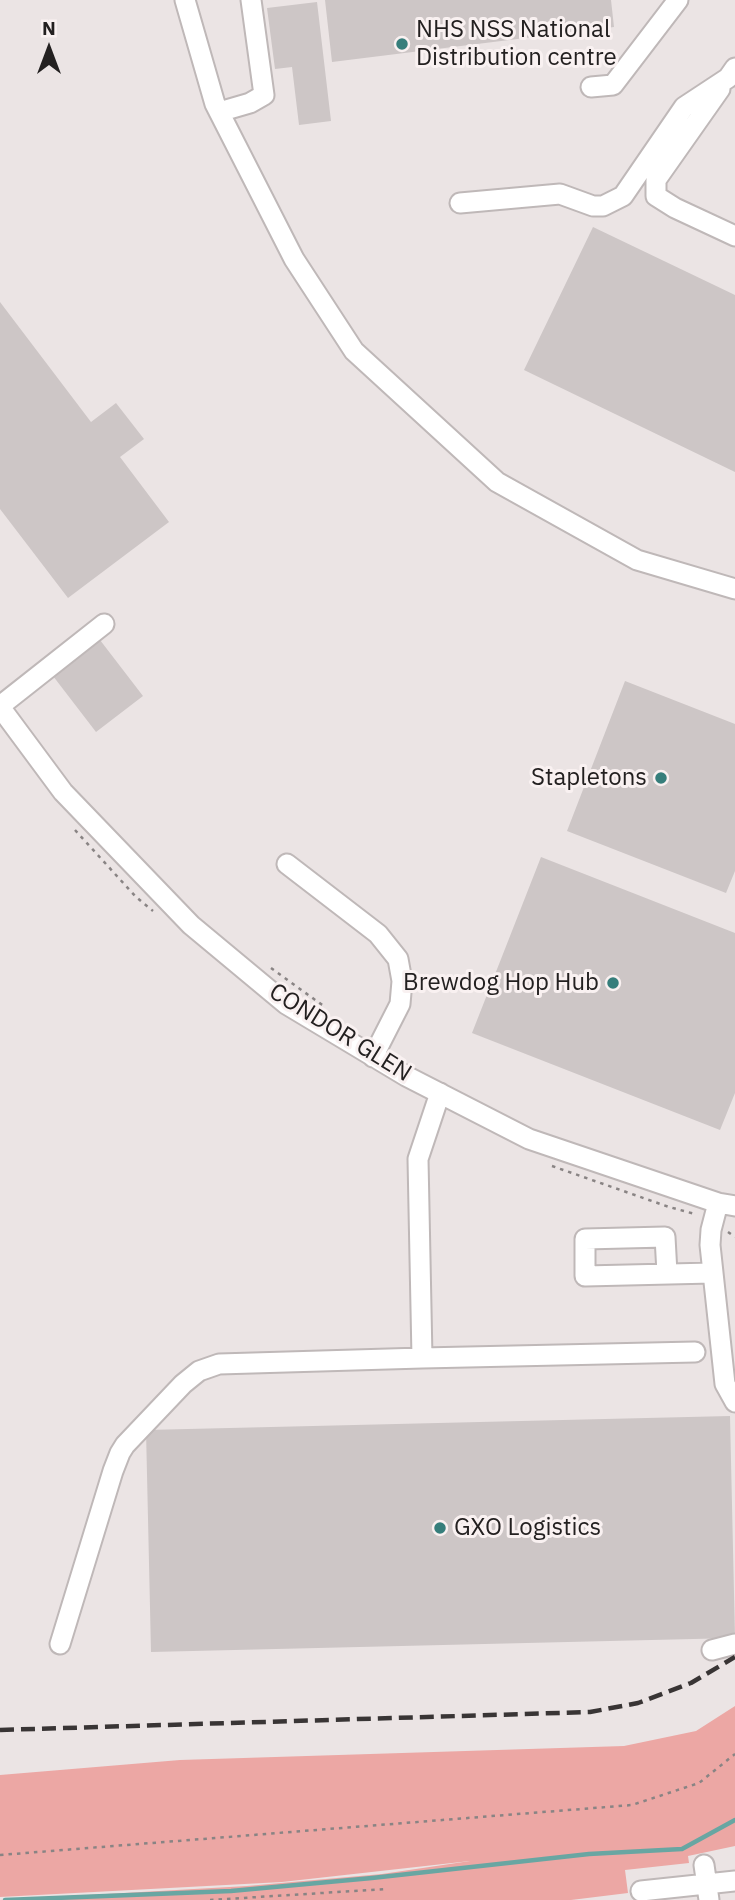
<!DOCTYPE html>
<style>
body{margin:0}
#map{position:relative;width:735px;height:1900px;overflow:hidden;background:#ebe4e4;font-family:"IBM Plex Sans",sans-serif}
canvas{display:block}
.north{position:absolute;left:14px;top:14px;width:70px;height:70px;-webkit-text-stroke:5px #f9f1f1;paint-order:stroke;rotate:0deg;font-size:19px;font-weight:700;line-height:28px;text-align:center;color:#232020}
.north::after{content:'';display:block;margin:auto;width:24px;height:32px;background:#232020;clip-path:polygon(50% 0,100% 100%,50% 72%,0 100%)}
</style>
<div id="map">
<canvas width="735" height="1900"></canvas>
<div class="north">N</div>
</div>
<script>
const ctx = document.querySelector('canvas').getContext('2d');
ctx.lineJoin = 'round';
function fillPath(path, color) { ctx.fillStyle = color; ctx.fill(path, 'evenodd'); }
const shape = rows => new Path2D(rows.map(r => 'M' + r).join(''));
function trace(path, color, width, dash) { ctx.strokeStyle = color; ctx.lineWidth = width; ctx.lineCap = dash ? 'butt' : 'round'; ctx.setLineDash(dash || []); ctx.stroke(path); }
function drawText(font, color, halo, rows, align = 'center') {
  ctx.font = font + ' "IBM Plex Sans",sans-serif'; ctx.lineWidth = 6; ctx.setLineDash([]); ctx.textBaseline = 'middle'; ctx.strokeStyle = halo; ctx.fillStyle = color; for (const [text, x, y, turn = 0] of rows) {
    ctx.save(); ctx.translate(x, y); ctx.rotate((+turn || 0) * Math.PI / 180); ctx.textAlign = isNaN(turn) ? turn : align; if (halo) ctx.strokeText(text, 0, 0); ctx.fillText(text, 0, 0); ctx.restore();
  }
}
const green = shape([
 [735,1706,735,1846,688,1856,689,1863,625,1870,628,1893,571,1900,0,1900,247,1886,382,1874,470,1861,282,1882,0,1897,0,1775,180,1760,624,1746,696,1731]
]);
const stream = shape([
 [5,1900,231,1891,372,1878,589,1854,682,1849,735,1820]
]);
const building = shape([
 [325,0,611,0,614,27,332,62],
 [317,2,331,121,299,125,292,67,275,69,267,8],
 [593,227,735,295,735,472,524,370],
 [0,302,91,422,116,403,144,439,120,457,169,522,68,598,0,509],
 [100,640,143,696,96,732,53,676],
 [625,681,735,724,735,871,726,893,567,831],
 [541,857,735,933,735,1093,720,1130,472,1033],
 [730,1416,735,1638,151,1652,146,1430]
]);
const path = shape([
 [75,830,136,897,153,911],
 [271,968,325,1007],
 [552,1166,669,1207,695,1214],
 [728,1232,735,1237],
 [0,1855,632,1805,699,1783,735,1754],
 [210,1900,386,1889]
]);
const minor = shape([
 [185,0,215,104,294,259,354,351,497,482,637,560,735,589],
 [591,87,613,85,678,0],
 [720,89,656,180,656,196,675,208,735,236],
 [219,112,250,103,264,95,251,0],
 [460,203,560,194,593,206,603,206,623,196,684,107,728,78,735,68],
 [0,706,104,624],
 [0,707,63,792,191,925,286,1004,406,1076,529,1139,718,1203,735,1206],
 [287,864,378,934,398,959,402,981,400,1004,373,1057],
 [440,1093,418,1159,422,1358,695,1352],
 [718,1203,711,1230,710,1245,725,1384,735,1402],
 [667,1273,665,1237,585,1239,585,1276,712,1273],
 [60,1644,113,1471,120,1453,125,1445,183,1384,199,1371,219,1364,422,1358],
 [712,1650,735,1644],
 [704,1865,709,1900],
 [641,1891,735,1881]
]);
const rail = shape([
 [0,1730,590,1712,638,1703,691,1683,735,1657]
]);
const markers = [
 [402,44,7,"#367e7b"],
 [661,778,7,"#367e7b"],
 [613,983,7,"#367e7b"],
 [440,1528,7,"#367e7b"]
];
const poiNames = [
 ["NHS NSS National",416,30],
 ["Distribution centre",416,58],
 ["Stapletons",647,778,"right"],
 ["Brewdog Hop Hub",599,983,"right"],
 ["GXO Logistics",454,1528]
];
const streetNames = [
 ["CONDOR GLEN",340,1033,32]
];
fillPath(green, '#eca7a4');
trace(stream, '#68a6a2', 4.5);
fillPath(building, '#cdc6c6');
trace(minor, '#bfb8b8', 23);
trace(path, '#898484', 2.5, [3.5, 5]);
trace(minor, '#fff', 19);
trace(rail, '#393535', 4.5, [14, 7]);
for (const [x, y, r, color] of markers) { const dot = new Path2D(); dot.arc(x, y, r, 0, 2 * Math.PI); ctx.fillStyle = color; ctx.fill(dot); trace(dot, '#f9f1f1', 2.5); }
drawText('24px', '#232020', '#f9f1f1', poiNames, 'left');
drawText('24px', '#232020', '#f9f1f1', streetNames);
</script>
